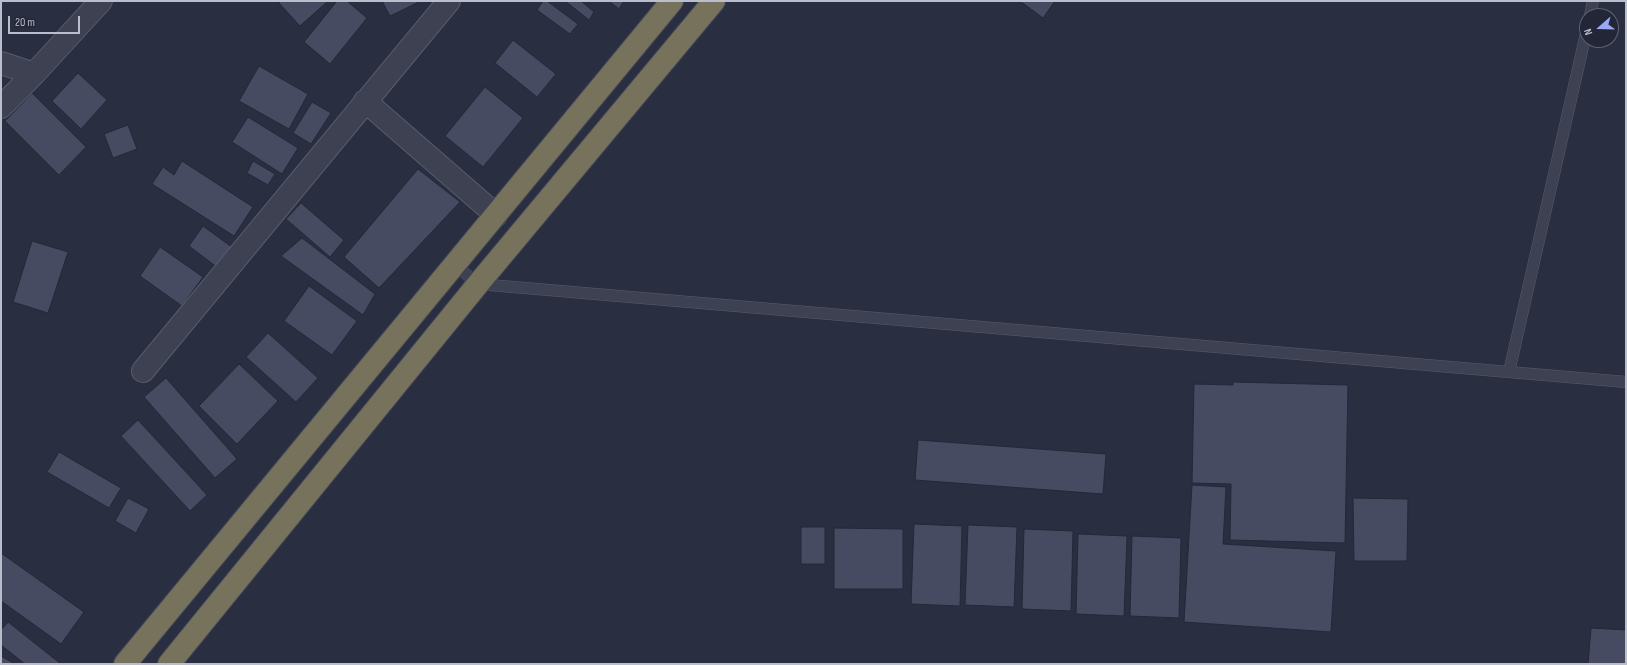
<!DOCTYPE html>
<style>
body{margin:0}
#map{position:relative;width:1627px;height:665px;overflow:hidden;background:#292e41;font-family:"Sofia Sans Condensed",sans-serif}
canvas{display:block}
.frame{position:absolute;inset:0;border:2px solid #babdcb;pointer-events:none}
.north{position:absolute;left:1579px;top:8px;width:40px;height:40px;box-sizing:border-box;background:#222637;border:1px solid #5f6272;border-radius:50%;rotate:250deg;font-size:11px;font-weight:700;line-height:16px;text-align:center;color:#babdcb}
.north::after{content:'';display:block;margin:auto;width:14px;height:18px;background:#99a8f1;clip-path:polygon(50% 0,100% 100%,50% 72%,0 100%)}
.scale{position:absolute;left:8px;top:16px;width:72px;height:18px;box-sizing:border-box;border:2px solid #babdcb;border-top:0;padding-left:5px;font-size:12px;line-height:14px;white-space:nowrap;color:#babdcb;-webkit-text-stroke:3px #222637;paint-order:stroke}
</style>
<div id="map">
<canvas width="1627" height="665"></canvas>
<div class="frame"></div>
<div class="north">N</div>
<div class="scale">20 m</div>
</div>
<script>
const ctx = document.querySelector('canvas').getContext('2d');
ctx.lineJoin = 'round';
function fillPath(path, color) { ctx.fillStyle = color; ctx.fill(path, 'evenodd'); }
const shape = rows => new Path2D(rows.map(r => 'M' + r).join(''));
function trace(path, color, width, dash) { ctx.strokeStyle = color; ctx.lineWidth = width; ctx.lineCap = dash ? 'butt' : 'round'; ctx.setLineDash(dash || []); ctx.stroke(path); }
const building = shape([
 [281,1,328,1,300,26,279,3,281,1],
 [337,1,347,1,367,18,330,64,304,42,337,1],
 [382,1,418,1,419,2,390,16,382,1],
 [543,1,547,1,578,24,570,34,537,10,543,1],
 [565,1,581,1,594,12,589,20,565,1],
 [609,1,624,1,619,9,609,1],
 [1020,1,1055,1,1043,18,1020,1],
 [513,40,556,74,537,97,495,63,513,40],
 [259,66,308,94,289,129,239,101,259,66],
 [78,73,107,100,81,129,52,101,78,73],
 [485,87,523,118,483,167,445,136,485,87],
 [32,93,86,147,59,175,5,121,32,93],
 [312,102,331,113,311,144,293,133,312,102],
 [248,117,298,148,282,174,232,142,248,117],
 [128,125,137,149,113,158,104,134,128,125],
 [182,161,253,207,234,236,152,184,163,167,174,175,182,161],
 [253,161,275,174,268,185,247,173,253,161],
 [418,169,460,202,379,288,344,257,418,169],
 [301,203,344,240,330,257,286,219,301,203],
 [203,226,233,248,218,268,189,246,203,226],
 [302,238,375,294,363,315,281,256,302,238],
 [32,241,68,252,48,313,13,302,32,241],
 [160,247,203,277,182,306,140,276,160,247],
 [309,286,357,321,332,355,284,321,309,286],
 [268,333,318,378,296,402,246,357,268,333],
 [239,364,278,401,237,444,199,406,239,364],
 [166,378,237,459,215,478,144,397,166,378],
 [1233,382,1348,385,1345,543,1230,540,1231,484,1192,483,1194,384,1233,385,1233,382],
 [138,420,207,495,190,511,121,436,138,420],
 [918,440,1106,454,1103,494,915,480,918,440],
 [59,452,121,488,109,508,47,472,59,452],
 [1192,485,1226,487,1223,544,1336,551,1331,632,1184,622,1192,485],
 [128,498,149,509,136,533,115,521,128,498],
 [1353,498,1408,499,1407,561,1354,561,1353,498],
 [914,524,962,526,960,606,911,604,914,524],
 [968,525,1017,527,1014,607,965,605,968,525],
 [801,527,825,527,825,564,801,564,801,527],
 [834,528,903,529,903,589,834,589,834,528],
 [1024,529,1073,531,1071,611,1022,609,1024,529],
 [1078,534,1127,536,1124,616,1076,614,1078,534],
 [1132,536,1181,538,1179,618,1130,616,1132,536],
 [1,553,84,612,61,644,1,601,1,553],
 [8,622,61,664,25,664,1,645,1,630,8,622],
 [1591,628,1626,630,1626,664,1588,664,1591,628],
 [1,656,15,664,1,664,1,656]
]);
const lane = shape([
 [1590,16,1593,1],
 [454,264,478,284,1626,382],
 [1509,372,1587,29]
]);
const street = shape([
 [1,63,34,74],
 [365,101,496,215],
 [1,107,34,74,101,1],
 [143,371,449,1]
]);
const highway = shape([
 [125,664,672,1],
 [169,664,478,284,714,1]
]);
fillPath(building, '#464b61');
trace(building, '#242839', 1);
trace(lane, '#585c6c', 12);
trace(street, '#585c6c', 24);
trace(highway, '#454959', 24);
trace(lane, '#3d4151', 11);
trace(street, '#3d4151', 22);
trace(highway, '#77725b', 22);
</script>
